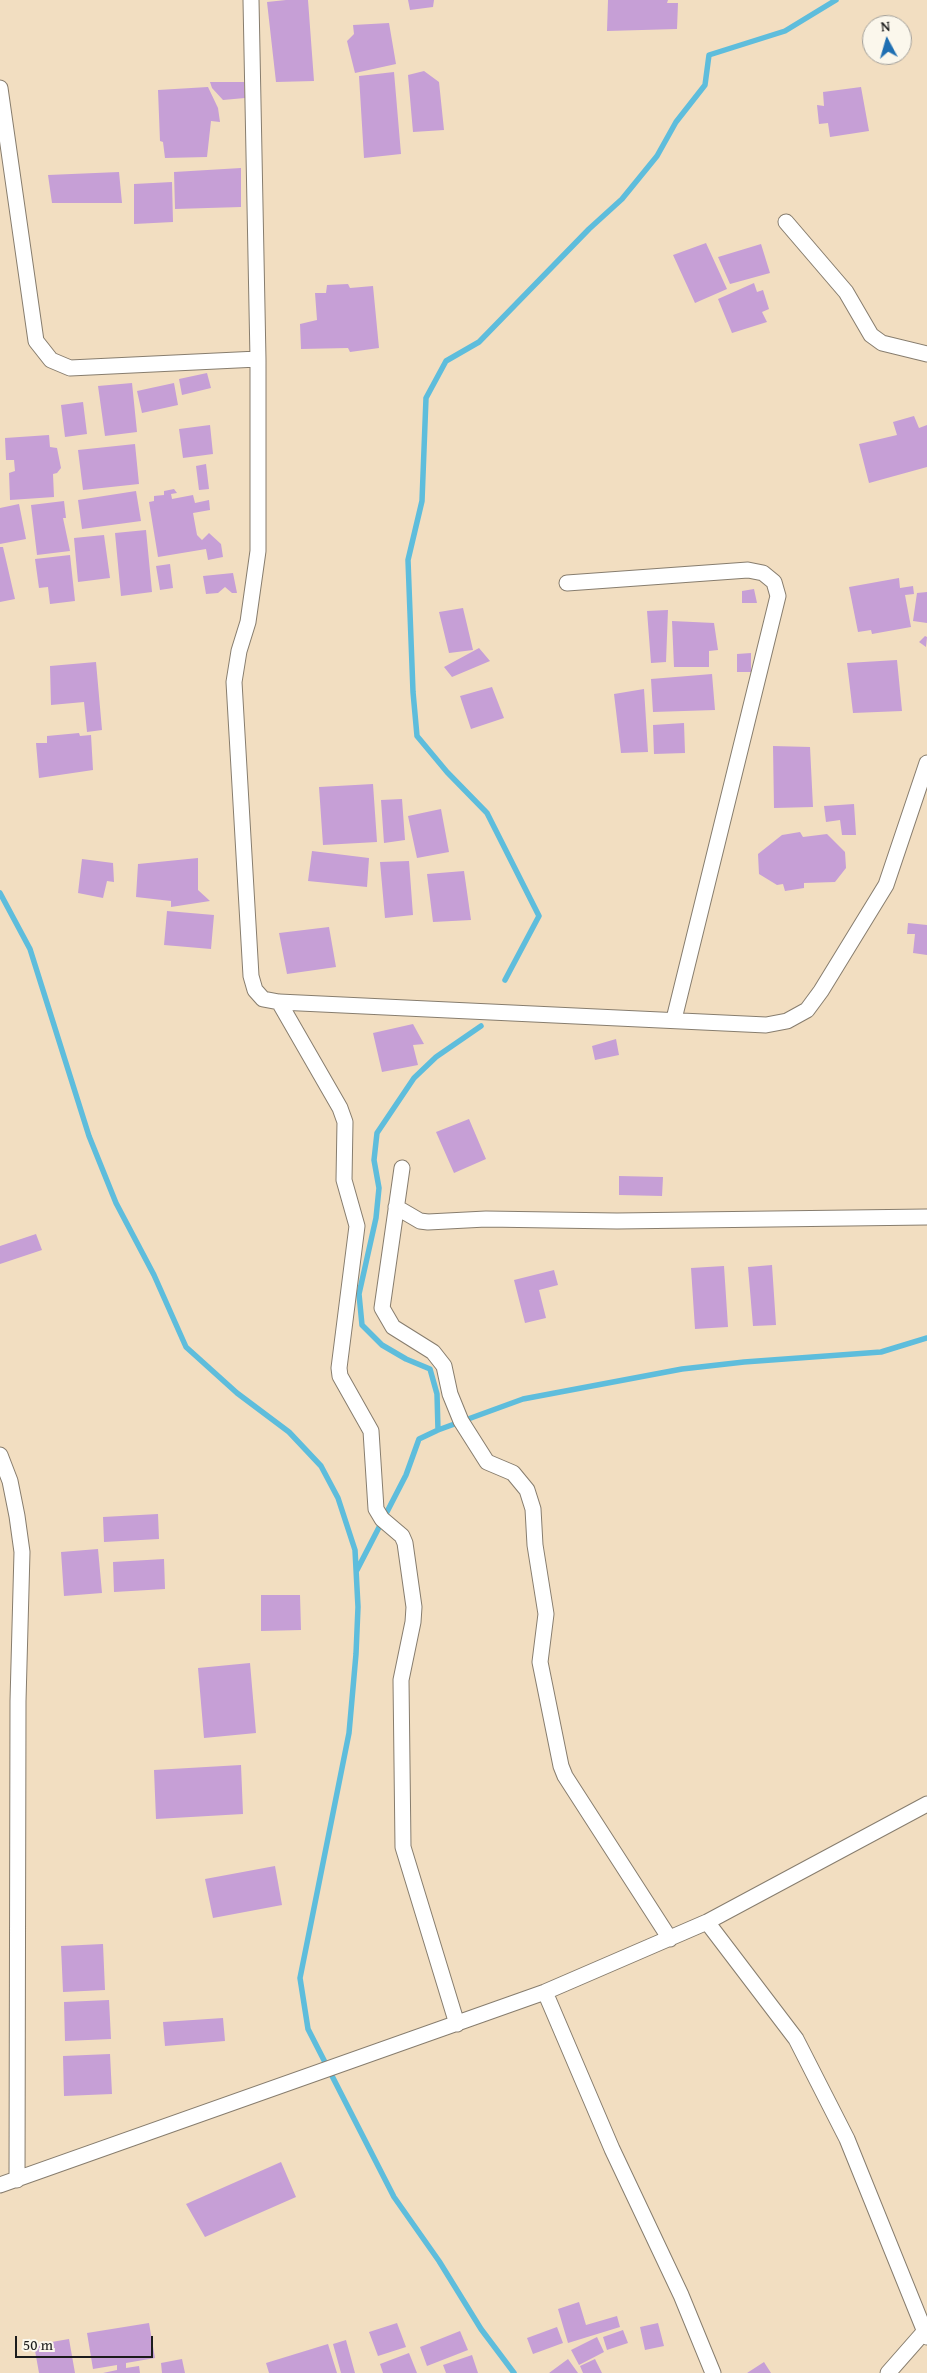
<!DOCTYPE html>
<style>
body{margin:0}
#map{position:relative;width:927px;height:2373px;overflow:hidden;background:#f2dec1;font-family:"Gentium Book Plus",serif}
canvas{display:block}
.north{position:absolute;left:862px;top:15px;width:50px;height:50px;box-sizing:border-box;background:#fbf7ec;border:1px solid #a29f99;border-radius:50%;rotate:354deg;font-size:14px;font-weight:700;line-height:20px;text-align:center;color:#1c1c1c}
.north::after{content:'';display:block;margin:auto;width:18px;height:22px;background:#1f6fb2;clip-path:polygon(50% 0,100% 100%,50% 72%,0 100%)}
.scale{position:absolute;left:15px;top:2336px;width:138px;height:22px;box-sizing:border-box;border:2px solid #1c1c1c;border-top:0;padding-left:6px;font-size:15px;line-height:18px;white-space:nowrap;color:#1c1c1c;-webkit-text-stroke:4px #fbf7ec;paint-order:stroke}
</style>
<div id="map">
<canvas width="927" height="2373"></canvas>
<div class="north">N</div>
<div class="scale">50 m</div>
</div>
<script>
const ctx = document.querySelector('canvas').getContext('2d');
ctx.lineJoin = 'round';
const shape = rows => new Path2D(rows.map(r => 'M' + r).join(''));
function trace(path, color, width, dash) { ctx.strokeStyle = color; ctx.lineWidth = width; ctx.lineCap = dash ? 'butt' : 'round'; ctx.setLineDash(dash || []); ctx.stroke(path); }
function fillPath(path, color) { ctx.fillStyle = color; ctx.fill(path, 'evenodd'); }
const stream = shape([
 [0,893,30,949,89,1136,116,1203,154,1275,186,1347,237,1393,289,1432,321,1466,338,1498,355,1550,358,1607,356,1654,349,1733,300,1978,308,2029,394,2197,439,2261,481,2329,514,2373],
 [505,980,539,916,487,813,447,772,417,736,413,692,408,560,422,501,426,398,446,361,479,342,589,229,622,199,657,156,676,122,705,85,709,55,785,31,836,0],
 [438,1430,437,1394,430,1369,406,1359,382,1345,362,1325,359,1294,376,1218,379,1188,374,1160,377,1133,414,1078,436,1057,481,1026],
 [357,1570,406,1475,419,1439,438,1430,523,1399,682,1369,744,1362,881,1352,927,1338]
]);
const building = shape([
 [286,0,308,0,314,81,276,82,267,2],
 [408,0,434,0,433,7,410,10],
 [608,0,668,0,667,3,678,3,677,29,607,31],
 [389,23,396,64,355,73,347,41,354,34,353,25],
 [424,71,439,82,444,130,413,132,408,75],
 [394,72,401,154,364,158,359,76],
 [210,82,244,82,245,98,223,100,212,88],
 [208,87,218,108,220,122,211,121,207,157,165,158,163,142,160,141,158,90],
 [861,87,869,131,830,137,828,123,819,124,817,105,824,106,823,92],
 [241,168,241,207,175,209,174,172],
 [119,172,122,203,52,203,48,175],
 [172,182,173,222,134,224,134,184],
 [706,243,727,289,695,303,673,255],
 [761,244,770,273,730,284,718,257],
 [754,283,757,292,763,290,769,309,762,312,767,322,732,333,718,299],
 [348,284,350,288,373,286,379,348,350,352,348,348,301,349,300,324,317,320,315,293,326,293,327,285],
 [207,373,211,388,182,395,179,379],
 [132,383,137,432,105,436,98,386],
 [174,383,178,405,142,413,137,391],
 [83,402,87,434,65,437,61,405],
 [914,416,919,428,927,425,927,467,869,483,859,444,897,435,893,422],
 [210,425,213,454,183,458,179,429],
 [49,435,50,447,57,448,61,468,57,473,53,474,54,497,10,500,9,473,15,471,14,460,6,460,5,438],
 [135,444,139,484,83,490,78,450],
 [206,464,209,489,199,490,196,466],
 [174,489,177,493,171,494,172,499,193,495,195,503,209,500,210,510,193,513,197,535,202,540,209,533,221,544,223,557,208,560,206,549,158,557,149,502,154,501,154,496,164,495,164,491],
 [136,491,141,521,82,529,78,500],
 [64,501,66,518,63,518,70,551,37,555,31,505],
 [19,504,26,539,0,544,0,508],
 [146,530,152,592,121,596,115,533],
 [104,535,110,578,78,582,74,538],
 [0,547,3,547,15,599,0,602],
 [70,555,75,601,50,604,48,587,39,588,35,559],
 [170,564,173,588,160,590,156,566],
 [233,573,237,593,232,593,225,587,218,593,206,594,203,576],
 [899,578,900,588,913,586,914,594,905,595,911,627,872,634,871,630,858,632,849,587],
 [754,589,757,603,742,603,742,591],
 [927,592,927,623,913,621,917,593],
 [463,608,473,650,449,653,439,612],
 [668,610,666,662,651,663,647,611],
 [672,621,714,623,718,650,709,651,709,667,674,667],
 [925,636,927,637,926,647,919,642],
 [479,648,490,661,452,677,444,667],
 [751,653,751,672,737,672,737,654],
 [897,660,902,711,853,713,847,663],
 [96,662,102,730,87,732,84,702,51,705,50,666],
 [712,674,715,710,653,712,651,679],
 [492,687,504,718,471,729,460,696],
 [644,689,648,752,621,753,614,694],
 [684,723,685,753,654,754,653,725],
 [79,733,80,736,91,735,93,770,39,778,36,743,47,743,47,736],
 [773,746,810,747,813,807,774,808],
 [373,784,377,842,323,845,319,787],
 [402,799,405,840,384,843,381,800],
 [854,804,856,835,842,835,840,820,826,822,824,806],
 [441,809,449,852,417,858,408,816],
 [800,832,803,837,827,834,845,852,846,868,835,882,804,883,804,888,785,891,783,884,777,885,759,874,758,854,782,835],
 [312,851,369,858,367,887,308,881],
 [198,858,198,890,210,901,171,907,171,901,136,897,138,864],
 [82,859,113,863,114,882,107,881,103,898,78,893],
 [409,861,413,915,385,918,380,862],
 [464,871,471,920,433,922,427,874],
 [167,911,214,915,211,949,164,945],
 [908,923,927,925,927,955,913,953,915,934,907,934],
 [329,927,336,967,287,974,279,933],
 [413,1024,424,1044,413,1045,418,1065,382,1072,373,1033],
 [616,1039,619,1055,595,1060,592,1046],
 [469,1119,486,1159,454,1173,436,1132],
 [619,1176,663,1177,662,1196,619,1195],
 [36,1234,42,1250,0,1264,0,1246],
 [772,1265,776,1325,753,1326,748,1267],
 [724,1266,728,1327,695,1329,691,1268],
 [554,1270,558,1285,539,1290,546,1318,525,1323,514,1280],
 [158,1514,159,1539,104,1542,103,1517],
 [98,1549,102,1593,64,1596,61,1552],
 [164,1559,165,1589,114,1592,113,1562],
 [261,1595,300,1595,301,1630,261,1631],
 [250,1663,256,1733,204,1738,198,1668],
 [241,1765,243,1814,156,1819,154,1770],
 [275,1866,282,1905,213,1918,205,1879],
 [103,1944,105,1990,63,1992,61,1946],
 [109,2000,111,2039,65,2041,64,2002],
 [223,2018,225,2041,165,2046,163,2022],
 [110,2054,112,2094,64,2096,63,2056],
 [281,2162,296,2197,205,2237,186,2204],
 [579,2302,586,2325,617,2316,620,2327,568,2343,558,2309],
 [149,2323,155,2358,126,2363,126,2368,139,2366,140,2373,103,2373,117,2370,117,2365,93,2369,87,2333],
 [397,2323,406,2347,378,2356,369,2332],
 [658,2323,664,2346,645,2350,640,2327],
 [557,2327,563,2343,533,2354,527,2338],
 [623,2330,628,2343,607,2350,603,2337],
 [460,2331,468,2350,427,2366,420,2347],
 [597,2337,604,2352,579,2365,571,2350],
 [69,2339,75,2373,39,2373,34,2345],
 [346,2340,355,2373,341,2373,333,2344],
 [328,2344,337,2373,269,2373,266,2363],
 [409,2353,417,2373,383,2373,380,2364],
 [472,2355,478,2373,446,2373,443,2365],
 [182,2359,185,2373,162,2373,161,2363],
 [568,2359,578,2373,549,2373],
 [595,2359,602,2373,583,2373,580,2366],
 [764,2362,771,2373,747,2373]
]);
const street = shape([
 [251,0,258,359,258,551,248,622,239,651,234,682,251,976,255,990,263,999,279,1002,766,1025,787,1021,807,1010,821,991,886,885,927,763],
 [0,88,36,341,51,360,70,368,258,359],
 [786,222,846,292,871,335,882,343,927,354],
 [567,583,748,570,763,573,774,582,778,596,674,1019],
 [279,1002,340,1108,345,1122,344,1180,357,1226,339,1368,340,1376,371,1431,376,1509,382,1519,402,1536,405,1543,414,1607,413,1622,401,1680,403,1847,457,2024],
 [402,1168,382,1308,393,1327,433,1352,444,1366,450,1394,461,1421,487,1462,513,1473,527,1490,533,1509,535,1545,546,1614,540,1662,561,1766,565,1776,670,1939],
 [396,1207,420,1221,428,1222,486,1219,617,1221,927,1217],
 [0,1455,10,1481,17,1516,22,1552,18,1701,17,2180],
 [707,1922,796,2039,847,2139,927,2337],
 [545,1992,612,2149,681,2295,713,2373],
 [0,2185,545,1992,707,1922,927,1804],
 [888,2373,924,2332]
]);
trace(stream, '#5ebddc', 5.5);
fillPath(building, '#c69fd6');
trace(street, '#877d6e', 17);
trace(street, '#fff', 15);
</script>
